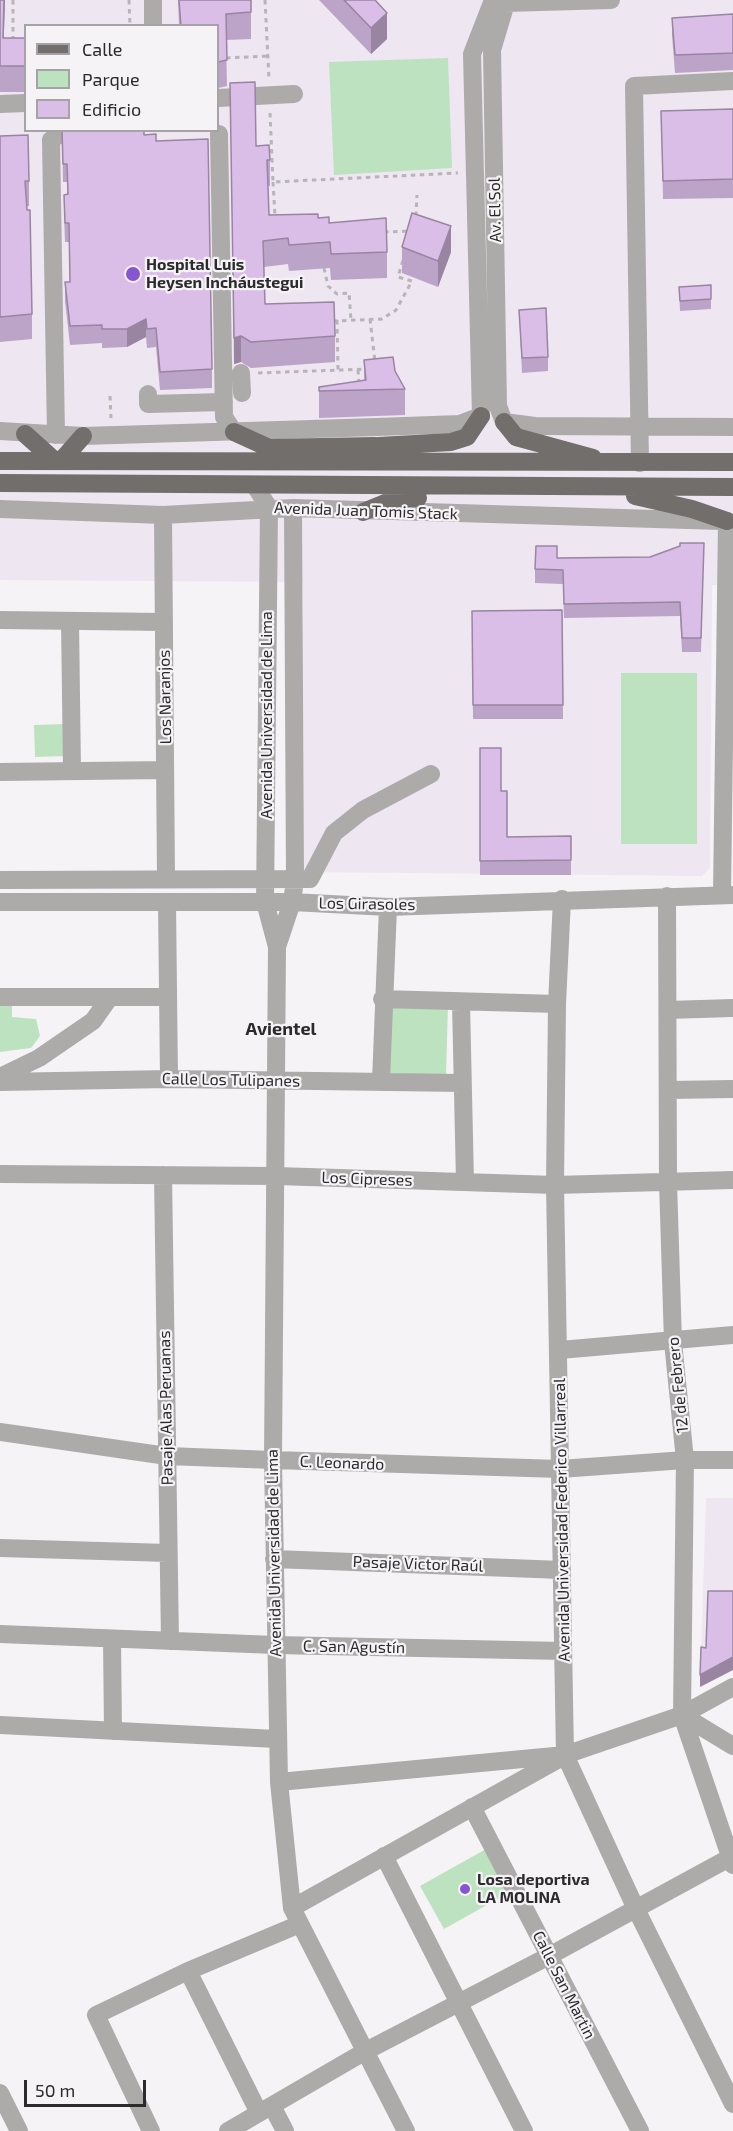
<!DOCTYPE html>
<meta charset="utf-8">
<style>
body{margin:0}
#map{position:relative;width:733px;height:2131px;overflow:hidden;background:#f6f3f7;font-family:"Exo 2",sans-serif}
canvas{display:block}
.legend{position:absolute;left:24px;top:24px;width:195px;height:108px;box-sizing:border-box;background:#f6f3f7;border:2px solid #a5a3a6;margin:0;padding:8px 10px;list-style:none;font-size:18px;color:#2b2a2c}
.legend li{display:flex;align-items:center;gap:12px;height:30px}
.legend b{width:30px;border:2px solid #a5a3a6}
.scale{position:absolute;left:24px;top:2080px;width:122px;height:27px;box-sizing:border-box;border:3px solid #2b2a2c;border-top:0;padding-left:8px;font-size:18px;line-height:21px;white-space:nowrap;color:#2b2a2c;-webkit-text-stroke:4px #f6f3f7;paint-order:stroke}
</style>
<div id="map">
<canvas width="733" height="2131"></canvas>
<ul class="legend">
<li><b style="height:8px;background:#716e6b"></b>Calle</li>
<li><b style="height:16px;background:#bde2c0"></b>Parque</li>
<li><b style="height:16px;background:#dbbee8"></b>Edificio</li>
</ul>
<div class="scale">50 m</div>
</div>
<script>
const ctx = document.querySelector('canvas').getContext('2d');
ctx.lineJoin = 'round';
function fillPath(path, color) { ctx.fillStyle = color; ctx.fill(path, 'evenodd'); }
const shape = rows => new Path2D(rows.map(r => 'M' + r).join(''));
function trace(path, color, width, dash) { ctx.strokeStyle = color; ctx.lineWidth = width; ctx.lineCap = dash ? 'butt' : 'round'; ctx.setLineDash(dash || []); ctx.stroke(path); }
function drawText(font, color, halo, rows, align = 'center') {
  ctx.font = font + ' "Exo 2",sans-serif'; ctx.lineWidth = 4.5; ctx.setLineDash([]); ctx.textBaseline = 'middle'; ctx.strokeStyle = halo; ctx.fillStyle = color; for (const [text, x, y, turn = 0] of rows) {
    ctx.save(); ctx.translate(x, y); ctx.rotate((+turn || 0) * Math.PI / 180); ctx.textAlign = isNaN(turn) ? turn : align; if (halo) ctx.strokeText(text, 0, 0); ctx.fillText(text, 0, 0); ctx.restore();
  }
}
const built = shape([
 [0,0,733,0,733,585,712,585,710,868,702,876,303,872,303,582,0,580],
 [26,26,218,26,218,130,26,130],
 [706,1498,733,1498,733,1670,700,1687]
]);
const green = shape([
 [448,58,452,168,334,175,329,62],
 [621,673,697,673,697,844,621,844],
 [65,724,66,756,35,757,34,725],
 [0,999,12,1000,12,1017,36,1019,40,1036,31,1048,0,1052],
 [388,1004,448,1006,446,1076,386,1074],
 [486,1849,510,1892,444,1929,420,1886]
]);
const path = shape([
 [13,0,13,40],
 [129,0,130,26],
 [265,0,269,79],
 [226,58,268,56],
 [270,113,273,182,458,173],
 [273,182,275,216],
 [416,216,417,195],
 [384,232,410,231],
 [324,268,328,286,337,294,349,293,351,320],
 [370,319,375,362],
 [337,320,338,370],
 [333,321,382,319,396,310,412,281,398,277,403,260],
 [358,370,359,383],
 [258,373,368,369],
 [110,396,111,418]
]);
const minor = shape([
 [153,0,153,26],
 [507,0,492,50,498,406,504,422,535,426,733,427],
 [505,3,611,0],
 [218,98,294,94],
 [0,104,26,103],
 [219,134,224,417,234,432],
 [241,373,242,393],
 [148,394,148,404,224,402],
 [0,431,83,436,377,427,460,424,481,416,472,54,493,0],
 [56,435,51,140,66,130],
 [640,463,634,86,733,81],
 [255,486,269,508,265,902,277,947,273,1460,279,1782,292,1908,406,2131],
 [0,509,163,515,293,508,721,521],
 [163,515,166,879],
 [0,620,164,622],
 [70,621,72,771],
 [0,772,165,770],
 [0,880,310,879,334,833,363,810,431,774],
 [722,894,727,521],
 [667,896,668,1182,673,1342,685,1460,682,1715,733,1865],
 [562,899,557,1004,555,1185,565,1755,636,1909,733,2104],
 [0,902,292,902,388,907,733,895],
 [167,902,169,1079],
 [277,947,292,902,295,880,293,508],
 [0,997,168,997],
 [382,999,557,1004],
 [461,1003,465,1182],
 [668,1010,733,1008],
 [0,1077,39,1058,93,1021,110,997],
 [381,1081,388,907],
 [0,1082,169,1079,462,1083],
 [668,1090,733,1089],
 [0,1174,277,1176,555,1185,733,1180],
 [163,1175,170,1641],
 [560,1350,733,1335],
 [0,1432,167,1456,273,1460,560,1469,685,1460,733,1460],
 [0,1548,168,1553],
 [274,1559,562,1570],
 [0,1634,275,1645,563,1651],
 [112,1639,113,1731],
 [682,1715,733,1746],
 [0,1725,276,1739],
 [279,1782,565,1755,682,1715,733,1687],
 [472,1807,640,2131],
 [384,1856,524,2131],
 [292,1908,559,1759],
 [188,1971,259,2113],
 [0,2093,19,2131],
 [272,2106,285,2131],
 [151,2131,96,2015,188,1971,300,1924],
 [228,2131,364,2052,549,1956,733,1856]
]);
const major = shape([
 [504,422,516,437,593,458],
 [234,432,280,453],
 [25,434,55,461],
 [269,448,375,446],
 [352,460,379,446,451,442,467,437,481,416],
 [0,461,733,462],
 [61,461,83,436],
 [0,483,733,487],
 [635,496,692,509,727,521],
 [363,512,395,499,418,498]
]);
const wall = shape([
 [0,0,4,38,26,38,26,92,0,92],
 [178,0,251,0,251,39,226,40,227,86,218,88,218,26,179,26],
 [319,0,375,0,387,39,371,54],
 [733,14,733,70,675,73,672,35,672,18],
 [230,83,256,146,270,160,270,186,268,186,269,215,318,218,387,252,387,278,331,280,330,268,289,271,288,264,264,267,265,304,335,336,335,362,251,368,241,362,234,364],
 [733,109,733,198,663,199,661,111],
 [62,130,144,135,156,141,212,369,212,388,160,390,156,347,147,348,146,337,127,347,102,348,102,343,70,345,65,301,65,282,70,282,69,242,65,242,64,214,64,195,67,194,67,182,63,182],
 [0,136,29,181,29,206,27,206,32,314,32,339,0,342],
 [402,247,451,252,438,287,402,273],
 [711,285,711,309,680,311,679,287],
 [519,310,548,357,548,371,522,373],
 [364,360,395,371,405,389,405,415,319,418,319,387,364,381],
 [704,543,701,652,682,652,680,616,564,618,563,584,535,583,535,569,557,558,650,557],
 [562,610,563,719,473,719,472,611],
 [480,748,507,837,571,836,571,875,480,875]
]);
const shadedWall = shape([
 [4,0,5,0,3,64,3,38],
 [387,13,387,39,371,54,371,28],
 [451,226,451,252,438,287,438,261],
 [146,319,146,337,127,347,127,329],
 [241,336,241,362,234,364,234,338],
 [733,1648,733,1670,700,1687,700,1675]
]);
const building = shape([
 [0,0,4,0,3,38,26,38,26,66,0,66,0,0],
 [179,0,251,0,251,12,226,14,227,60,218,62,218,26,181,26,179,0],
 [344,0,375,0,387,13,371,28,344,0],
 [733,14,733,53,675,55,672,18,733,14],
 [255,82,256,146,269,145,270,160,267,160,269,215,318,214,318,218,329,217,329,223,386,218,387,252,331,254,330,242,289,245,288,238,263,241,265,304,334,302,335,336,251,342,241,336,234,338,230,83,255,82],
 [733,109,733,179,663,181,661,111,733,109],
 [62,130,144,130,144,135,156,134,156,141,208,139,212,369,160,372,156,328,147,329,146,319,127,329,102,329,102,325,70,326,65,282,70,282,69,223,65,223,64,195,68,194,67,164,63,164,62,130],
 [28,135,29,181,25,181,27,210,30,210,32,314,0,317,0,136,28,135],
 [412,213,451,226,438,261,402,247,412,213],
 [711,285,711,299,680,301,679,287,711,285],
 [546,308,548,357,522,358,519,310,546,308],
 [393,357,395,371,405,389,319,391,319,387,366,380,364,360,393,357],
 [680,543,704,543,701,638,682,638,680,602,564,604,563,570,535,569,536,546,557,546,557,558,650,557,680,546,680,543],
 [562,610,563,705,473,705,472,611,562,610],
 [480,748,501,748,501,791,507,791,507,837,571,836,571,860,480,861,480,748],
 [708,1591,733,1591,733,1657,700,1675,701,1647,706,1648,708,1591]
]);
const markers = [
 [133,274,8,"#8556cf"],
 [465,1889,6,"#8556cf"]
];
const streetNames = [
 ["Av. El Sol",495,210,-91],
 ["Avenida Juan Tomis Stack",366,511,2],
 ["Los Naranjos",165,697,-91],
 ["Avenida Universidad de Lima",267,715,-90],
 ["Los Girasoles",367,904,1],
 ["Calle Los Tulipanes",231,1080,1],
 ["Los Cipreses",367,1179,2],
 ["12 de Febrero",678,1385,-96],
 ["Pasaje Alas Peruanas",166,1408,-91],
 ["C. Leonardo",342,1463,2],
 ["Avenida Universidad Federico Villarreal",562,1520,-91],
 ["Avenida Universidad de Lima",274,1553,-91],
 ["Pasaje Victor Raúl",418,1564,2],
 ["C. San Agustín",354,1647,1],
 ["Calle San Martin",564,1985,63]
];
const poiNames = [
 ["Hospital Luis",146,265],
 ["Heysen Incháustegui",146,283],
 ["Losa deportiva",477,1880],
 ["LA MOLINA",477,1898]
];
const neighbourhoodNames = [
 ["Avientel",281,1029]
];
fillPath(built, '#eee6f1');
fillPath(green, '#bde2c0');
trace(path, '#b7b5b8', 3, [4.5, 4.5]);
trace(minor, '#acaba9', 18);
trace(major, '#716e6b', 18);
fillPath(wall, '#bca3c8');
fillPath(shadedWall, '#9985a2');
fillPath(building, '#dbbee8');
trace(building, '#9985a2', 1.5);
for (const [x, y, r, color] of markers) { const dot = new Path2D(); dot.arc(x, y, r, 0, 2 * Math.PI); ctx.fillStyle = color; ctx.fill(dot); trace(dot, '#f6f3f7', 2); }
drawText('16px', '#2b2a2c', '#f6f3f7', streetNames);
drawText('bold 16px', '#2b2a2c', '#f6f3f7', poiNames, 'left');
drawText('bold 18px', '#2b2a2c', '#f6f3f7', neighbourhoodNames);
</script>
